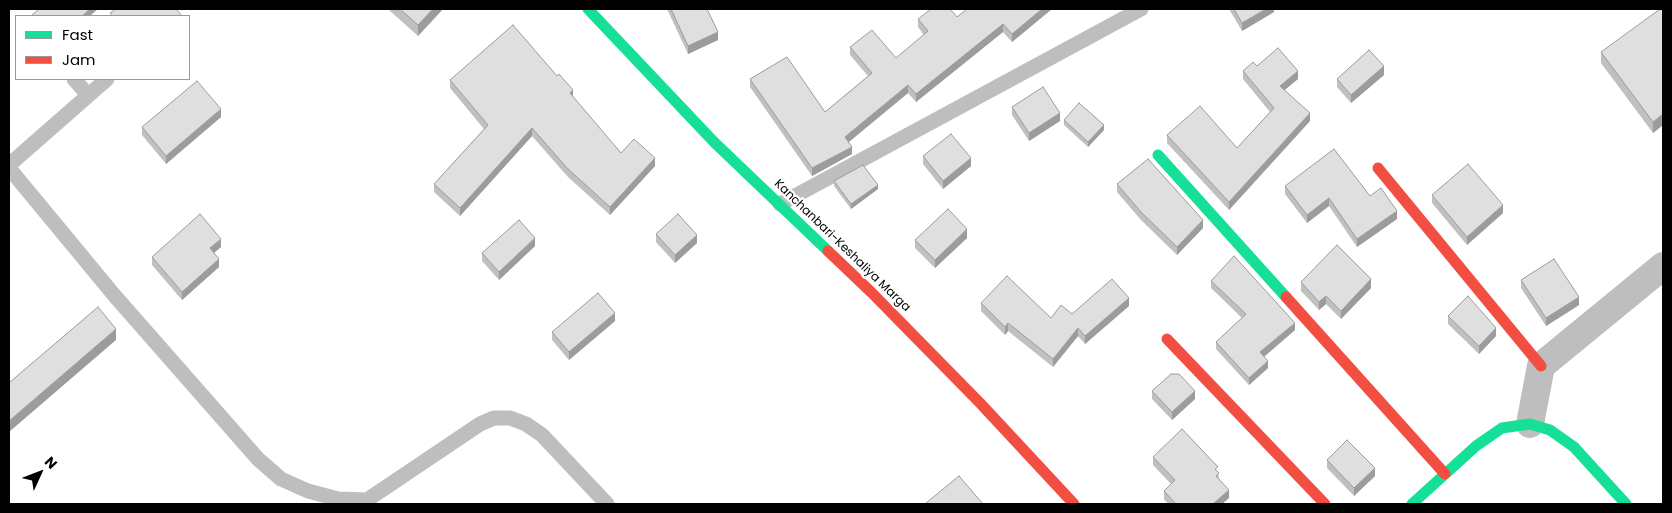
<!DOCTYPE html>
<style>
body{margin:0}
#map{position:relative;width:1672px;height:513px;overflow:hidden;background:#fff;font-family:Poppins,sans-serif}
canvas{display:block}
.frame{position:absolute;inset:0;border:10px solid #000;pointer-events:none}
.legend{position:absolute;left:15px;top:15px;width:175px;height:65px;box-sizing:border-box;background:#fff;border:1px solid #999;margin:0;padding:6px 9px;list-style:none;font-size:15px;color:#000}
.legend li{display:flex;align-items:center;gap:10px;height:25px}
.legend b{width:25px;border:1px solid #999}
.north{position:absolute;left:15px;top:448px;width:50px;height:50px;-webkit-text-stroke:4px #fff;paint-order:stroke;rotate:47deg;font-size:14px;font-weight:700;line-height:20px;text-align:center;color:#000}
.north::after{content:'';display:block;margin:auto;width:18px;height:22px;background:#000;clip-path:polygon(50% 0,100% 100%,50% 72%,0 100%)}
</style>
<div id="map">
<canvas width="1672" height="513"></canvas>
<div class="frame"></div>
<ul class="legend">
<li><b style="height:6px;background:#16e098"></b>Fast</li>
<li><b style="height:6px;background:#f24e42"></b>Jam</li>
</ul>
<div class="north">N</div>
</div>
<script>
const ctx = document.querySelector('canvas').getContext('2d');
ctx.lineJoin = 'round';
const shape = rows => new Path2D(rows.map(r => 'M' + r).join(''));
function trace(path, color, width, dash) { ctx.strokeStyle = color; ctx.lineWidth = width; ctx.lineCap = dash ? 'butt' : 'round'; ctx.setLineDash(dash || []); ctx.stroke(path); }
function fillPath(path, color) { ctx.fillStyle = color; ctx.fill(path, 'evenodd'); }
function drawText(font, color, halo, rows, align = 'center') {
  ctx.font = font + ' Poppins,sans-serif'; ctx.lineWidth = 4.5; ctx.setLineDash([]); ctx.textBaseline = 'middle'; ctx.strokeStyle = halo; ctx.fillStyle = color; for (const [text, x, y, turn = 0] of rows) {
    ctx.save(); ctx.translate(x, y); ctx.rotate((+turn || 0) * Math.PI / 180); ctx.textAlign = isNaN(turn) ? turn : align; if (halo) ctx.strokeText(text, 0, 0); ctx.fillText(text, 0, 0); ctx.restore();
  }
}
const lane = shape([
 [74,79,88,95],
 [9,165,107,79],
 [9,168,114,295,258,459,281,479,308,491,338,499,367,500,480,424,494,418,510,418,526,424,542,435,607,504],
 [780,204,1141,9]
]);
const street = shape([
 [1530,424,1541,366,1663,266]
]);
const fast = shape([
 [588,9,714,142,828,251],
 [1158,155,1286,297],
 [1412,504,1476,446,1502,428,1530,424,1550,430,1574,447,1626,504]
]);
const jam = shape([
 [1378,168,1541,366],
 [828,251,872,293,980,403,1074,504],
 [1286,297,1445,474],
 [1167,339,1325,504]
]);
const wall = shape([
 [388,9,443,9,418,36],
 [667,9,707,9,718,40,688,54],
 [967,9,1052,9,1012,42,1003,32,916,102,908,93,849,142,852,154,812,176,750,87,750,79,825,112,868,76,850,55,850,47,896,58,924,35,918,27,918,19,957,17],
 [1229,9,1274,9,1274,12,1242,31],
 [1663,9,1663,125,1653,133,1601,63,1601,52],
 [1257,66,1298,79,1284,90,1310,121,1229,210,1167,143,1167,135,1237,148,1270,112,1243,79,1243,71],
 [1384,75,1351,103,1337,87,1337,79],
 [450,80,573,97,621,153,655,166,610,215,568,177,532,136,460,216,434,192,434,184,484,129,450,88],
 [1012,107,1060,121,1029,141,1012,115],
 [221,117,166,164,142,135,142,127],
 [1064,120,1104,130,1088,147,1064,125],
 [923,156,971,166,943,189,923,164],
 [834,181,878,189,851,209,834,186],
 [1117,184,1203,228,1177,255,1141,220,1117,192],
 [1285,186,1370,196,1397,219,1357,247,1329,206,1307,223,1285,194],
 [1432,195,1503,213,1467,245,1432,203],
 [656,234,697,243,675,263,656,242],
 [967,238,935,268,915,248,915,240],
 [535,246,499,280,482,261,482,253],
 [221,247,214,253,219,267,182,300,152,265,152,257],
 [1521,280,1579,305,1546,326,1521,288],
 [1211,281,1295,330,1264,357,1268,368,1249,385,1216,349,1216,342,1242,318,1211,288],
 [1301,282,1371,288,1341,319,1326,304,1319,310,1301,291],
 [981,303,1051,318,1072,314,1129,306,1085,344,1078,336,1053,367,1008,331,1005,335,981,311],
 [1448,316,1496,336,1479,354,1448,324],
 [615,321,569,360,552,340,552,332],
 [1152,391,1195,399,1172,420,1152,399],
 [1153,457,1218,472,1219,479,1229,498,1222,504,1168,504,1164,499,1164,491,1171,484,1153,465],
 [1327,460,1375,476,1354,496,1327,468]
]);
const shadedWall = shape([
 [90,9,98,9,90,16,82,16],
 [433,9,443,9,418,36,418,25],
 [1042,9,1052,9,1012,42,1012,34],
 [1266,9,1274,9,1274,12,1242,31,1242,23],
 [1003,24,1003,32,916,102,916,94],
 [718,32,718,40,688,54,688,46],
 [1384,66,1384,75,1351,103,1351,95],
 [1298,71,1298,79,1280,94,1280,86],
 [908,85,908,93,845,145,845,137],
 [573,90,573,98,570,93],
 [221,109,221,117,166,164,166,156],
 [1060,113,1060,121,1029,141,1029,133],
 [1310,113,1310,121,1229,210,1229,202],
 [1663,114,1663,125,1653,133,1653,122],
 [1104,125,1104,130,1088,147,1088,142],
 [532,128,532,136,460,216,460,208],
 [852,147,852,154,812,176,812,168],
 [655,158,655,166,610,215,610,207],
 [971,158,971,166,943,189,943,181],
 [878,185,878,189,851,209,851,204],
 [1329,198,1329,206,1307,223,1307,215],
 [1503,205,1503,213,1467,245,1467,237],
 [1397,211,1397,219,1357,247,1357,239],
 [1203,220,1203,228,1177,255,1177,247],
 [967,229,967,238,935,268,935,260],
 [697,235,697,243,675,263,675,255],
 [535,238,535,246,499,280,499,272],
 [221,239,221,247,210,256,210,248],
 [219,259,219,267,182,300,182,292],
 [1371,279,1371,288,1341,319,1341,311],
 [1326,296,1326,304,1319,310,1319,302],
 [1579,297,1579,305,1546,326,1546,318],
 [1129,298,1129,306,1085,344,1085,336],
 [615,313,615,321,569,360,569,352],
 [1008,323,1008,331,1005,335,1005,327],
 [1295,323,1295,330,1260,360,1260,352],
 [1078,328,1078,336,1053,367,1053,359],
 [1496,328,1496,336,1479,354,1479,346],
 [116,329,116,340,9,432,9,421],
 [1268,361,1268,368,1249,385,1249,378],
 [1195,391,1195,399,1172,420,1172,412],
 [1375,468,1375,476,1354,496,1354,488],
 [1229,490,1229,498,1222,504,1213,504]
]);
const building = shape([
 [39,9,90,9,82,16,34,16,32,15,39,9],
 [116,9,176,9,182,16,113,16,110,13,116,9],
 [400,9,433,9,418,25,400,9],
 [671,9,707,9,718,32,688,46,671,9],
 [931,9,950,9,957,17,967,9,1042,9,1012,34,1003,24,916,94,908,85,845,137,852,147,812,168,750,79,787,57,825,112,872,73,850,47,872,30,896,58,928,31,918,19,931,9],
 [1234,9,1266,9,1242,23,1234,9],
 [1660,9,1663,9,1663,114,1653,122,1601,52,1660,9],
 [513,25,557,76,559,74,573,90,570,93,621,153,634,139,655,158,610,207,568,169,532,128,460,208,434,184,488,125,450,80,513,25],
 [1278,48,1298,71,1280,86,1310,113,1229,202,1167,135,1200,106,1237,148,1274,108,1243,71,1253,62,1257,66,1278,48],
 [1369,50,1384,66,1351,95,1337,79,1369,50],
 [197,81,221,109,166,156,142,127,197,81],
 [1043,87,1060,113,1029,133,1012,107,1043,87],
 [1079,103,1104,125,1088,142,1064,120,1079,103],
 [951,134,971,158,943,181,923,156,951,134],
 [1334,149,1370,196,1381,188,1397,211,1357,239,1329,198,1307,215,1285,186,1334,149],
 [1148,159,1203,220,1177,247,1141,212,1117,184,1148,159],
 [1468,164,1503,205,1467,237,1432,195,1468,164],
 [863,165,878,185,851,204,834,181,863,165],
 [948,209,967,229,935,260,915,240,948,209],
 [200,214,221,239,210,248,219,259,182,292,152,257,200,214],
 [678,214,697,235,675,255,656,234,678,214],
 [519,220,535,238,499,272,482,253,519,220],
 [1337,245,1371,279,1341,311,1326,296,1319,302,1301,282,1337,245],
 [1234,256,1295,323,1260,352,1268,361,1249,378,1216,342,1246,314,1211,281,1234,256],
 [1554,259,1579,297,1546,318,1521,280,1554,259],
 [1007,276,1051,318,1061,305,1072,314,1112,279,1129,298,1085,336,1078,328,1053,359,1008,323,1005,327,981,303,1007,276],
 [598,293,615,313,569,352,552,332,598,293],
 [1468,296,1496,328,1479,346,1448,316,1468,296],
 [98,307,116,329,9,421,9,380,10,382,98,307],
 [1171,374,1179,374,1195,391,1172,412,1152,391,1171,374],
 [1182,429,1218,467,1215,469,1219,473,1216,476,1229,490,1213,504,1176,504,1164,491,1175,480,1153,457,1182,429],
 [1347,440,1375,468,1354,488,1327,460,1347,440],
 [959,476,983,504,927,504,926,503,959,476]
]);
const streetNames = [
 ["Kanchanbari-Keshaliya Marga",842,246,44]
];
trace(lane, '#bebebe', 15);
trace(street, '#bebebe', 28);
trace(fast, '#16e098', 11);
trace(jam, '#f24e42', 11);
fillPath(wall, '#c0c0c0');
fillPath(shadedWall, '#9c9c9c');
fillPath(building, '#dfdfdf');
trace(building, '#9c9c9c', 1);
drawText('12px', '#000', '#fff', streetNames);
</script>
